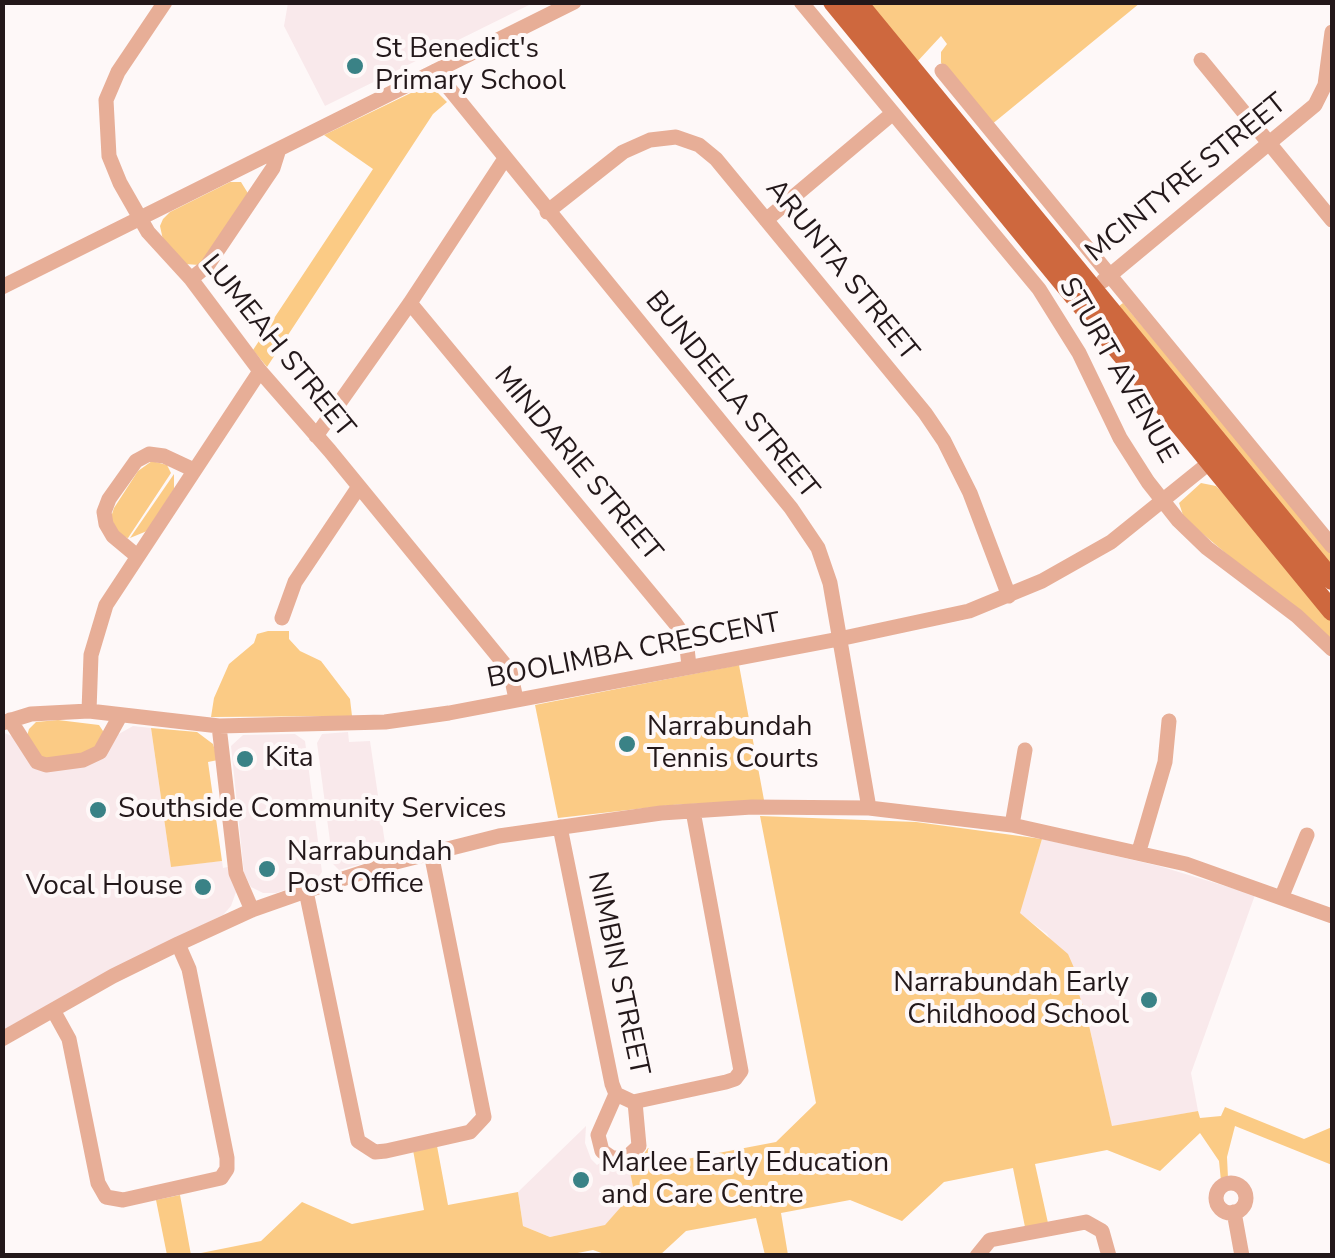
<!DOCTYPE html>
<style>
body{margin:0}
#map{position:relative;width:1335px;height:1258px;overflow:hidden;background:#fef8f8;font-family:"Nunito Sans",sans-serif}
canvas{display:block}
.frame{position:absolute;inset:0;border:5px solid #23181a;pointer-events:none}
</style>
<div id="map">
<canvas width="1335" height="1258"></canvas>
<div class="frame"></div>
</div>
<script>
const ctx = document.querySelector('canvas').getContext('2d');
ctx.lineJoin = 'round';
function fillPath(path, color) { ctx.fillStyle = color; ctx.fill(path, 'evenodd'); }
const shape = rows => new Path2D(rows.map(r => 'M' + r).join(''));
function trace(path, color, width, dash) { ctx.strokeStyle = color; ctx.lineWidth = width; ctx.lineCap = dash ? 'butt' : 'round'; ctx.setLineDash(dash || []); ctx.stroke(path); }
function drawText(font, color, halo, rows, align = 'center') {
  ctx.font = font + ' "Nunito Sans",sans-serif'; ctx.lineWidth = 8; ctx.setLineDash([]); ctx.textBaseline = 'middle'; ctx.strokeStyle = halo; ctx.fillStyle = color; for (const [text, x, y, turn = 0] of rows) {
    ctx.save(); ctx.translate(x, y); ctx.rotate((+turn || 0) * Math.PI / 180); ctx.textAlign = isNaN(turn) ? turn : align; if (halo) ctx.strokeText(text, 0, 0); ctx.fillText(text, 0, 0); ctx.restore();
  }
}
const built = shape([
 [288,3,533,3,325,106,284,26],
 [133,726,151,728,171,866,222,861,223,868,232,866,236,892,231,906,223,915,124,963,3,1030,2,732,86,766,101,759,117,735],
 [348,732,349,742,370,741,387,857,339,870,333,864,317,743,322,734],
 [295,734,305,741,322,872,317,879,276,893,263,893,251,887,244,873,231,746,243,735],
 [1042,839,1159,866,1255,895,1191,1073,1198,1111,1112,1127,1088,1021,1074,979,1047,934,1019,913],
 [586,1126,585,1143,591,1159,597,1165,606,1159,612,1167,629,1167,634,1192,605,1226,550,1237,523,1226,518,1192]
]);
const green = shape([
 [866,3,1140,3,991,125,941,63,941,52,947,44,941,36,916,63],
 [428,89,438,93,447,102,433,114,267,367,253,350,373,169,324,135,415,91],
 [230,182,241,182,249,195,199,265,185,264,163,240,160,226,163,219,170,212],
 [1123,303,1332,554,1332,569,1119,306],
 [152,461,167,465,171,473,128,538,123,537,118,534,111,517,114,508,138,471],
 [174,474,174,489,147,531,130,538],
 [1201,483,1216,486,1241,511,1332,622,1332,643,1184,518,1179,503],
 [268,631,289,631,289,639,300,651,321,661,350,699,352,716,211,717,214,698,229,664,254,643,257,634],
 [739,665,764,800,672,805,558,818,535,705],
 [58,720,99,725,105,734,97,750,57,760,41,757,27,736,29,729,36,722],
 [151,728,197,732,213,744,218,760,208,762,222,861,171,867],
 [760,816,916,822,1042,839,1020,913,1068,954,1078,977,1074,979,1088,1021,1112,1126,1198,1111,1200,1118,1221,1116,1225,1107,1304,1139,1332,1127,1332,1165,1235,1126,1227,1157,1228,1178,1221,1181,1219,1161,1200,1133,1160,1171,1107,1150,1035,1164,1048,1223,1025,1227,1013,1168,944,1182,902,1221,850,1200,781,1213,788,1255,765,1255,756,1218,686,1231,660,1255,607,1255,593,1250,562,1256,167,1255,156,1200,180,1195,191,1255,261,1241,302,1202,352,1224,424,1210,413,1150,437,1146,448,1205,518,1192,523,1226,550,1237,605,1225,634,1192,629,1167,639,1161,648,1148,652,1148,655,1165,776,1142,816,1103]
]);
const minor = shape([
 [165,2,118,72,106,100,109,156,120,183,148,232,191,279,260,371,330,451,510,671,516,699],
 [801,2,1039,289,1079,353,1120,438,1148,482,1178,520,1207,548,1297,616,1332,649],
 [1201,60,1332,220],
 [435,71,791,508,818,548,830,583,869,808],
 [942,71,1332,546],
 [547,212,623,152,650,140,676,137,699,145,716,159,925,413,944,441,970,493,1009,596],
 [766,220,893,113],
 [191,279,207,266,273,168,279,149],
 [1103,281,1315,105,1325,85,1332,32],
 [2,287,574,2],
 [410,303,675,623,686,639,689,666],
 [316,436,410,303,504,160],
 [137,556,113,536,106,524,104,512,109,499,136,461,149,454,164,456,194,470],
 [282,618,295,582,358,488],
 [89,711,91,655,106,605,260,371],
 [10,720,37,762,46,765,83,760,100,752,120,716],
 [2,723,31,714,89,711,219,726,385,722,449,713,839,639,969,611,1042,581,1111,542,1219,455],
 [219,726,236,873,252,910],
 [1012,825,1025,750],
 [560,827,612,1084,616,1094,633,1102,726,1082,735,1079,741,1071,693,811],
 [1139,851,1165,762,1169,721],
 [306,891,358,1141,375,1152,386,1151,470,1132,484,1117,482,1107,431,853],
 [1282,896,1307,835],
 [53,1010,69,1039,98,1183,106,1197,123,1200,221,1178,227,1169,227,1158,189,969,178,944],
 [2,1039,113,976,178,944,252,910,306,891,388,864,499,836,661,813,752,807,869,808,1012,825,1186,864,1332,916],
 [616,1094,598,1135,602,1151,612,1158,626,1158,639,1146,635,1102],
 '1216 1198a15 15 0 1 1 30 0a15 15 0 1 1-30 0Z',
 [1234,1212,1242,1256],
 [977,1256,990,1240,1086,1222,1102,1231,1109,1256]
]);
const major = shape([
 [833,2,1332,611],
 [857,2,1332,580]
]);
const markers = [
 [355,66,10,"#3a8286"],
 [627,744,10,"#3a8286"],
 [245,759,10,"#3a8286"],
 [98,810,10,"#3a8286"],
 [267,869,10,"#3a8286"],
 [203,887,10,"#3a8286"],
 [1149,1000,10,"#3a8286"],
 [581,1180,10,"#3a8286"]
];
const poiNames = [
 ["St Benedict's",375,50],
 ["Primary School",375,82],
 ["Narrabundah",647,728],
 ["Tennis Courts",647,760],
 ["Kita",265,759],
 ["Southside Community Services",118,810],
 ["Narrabundah",287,853],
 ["Post Office",287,885],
 ["Vocal House",183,887,"right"],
 ["Narrabundah Early",1129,984,"right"],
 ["Childhood School",1129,1016,"right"],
 ["Marlee Early Education",601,1164],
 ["and Care Centre",601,1196]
];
const streetNames = [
 ["MCINTYRE STREET",1187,179,-39],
 ["ARUNTA STREET",841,271,51],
 ["LUMEAH STREET",277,347,51],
 ["STURT AVENUE",1117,371,60],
 ["BUNDEELA STREET",731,396,51],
 ["MINDARIE STREET",577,465,50],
 ["BOOLIMBA CRESCENT",634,652,-11],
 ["NIMBIN STREET",617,974,78]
];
fillPath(built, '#f9e9eb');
fillPath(green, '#fbcb85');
trace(minor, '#e7ae97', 15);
trace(major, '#ce683e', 20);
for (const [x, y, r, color] of markers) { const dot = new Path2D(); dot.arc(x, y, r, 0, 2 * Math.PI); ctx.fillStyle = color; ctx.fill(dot); trace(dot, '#fef8f8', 4); }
drawText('28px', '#23181a', '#fef8f8', poiNames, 'left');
drawText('28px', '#23181a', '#fef8f8', streetNames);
</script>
